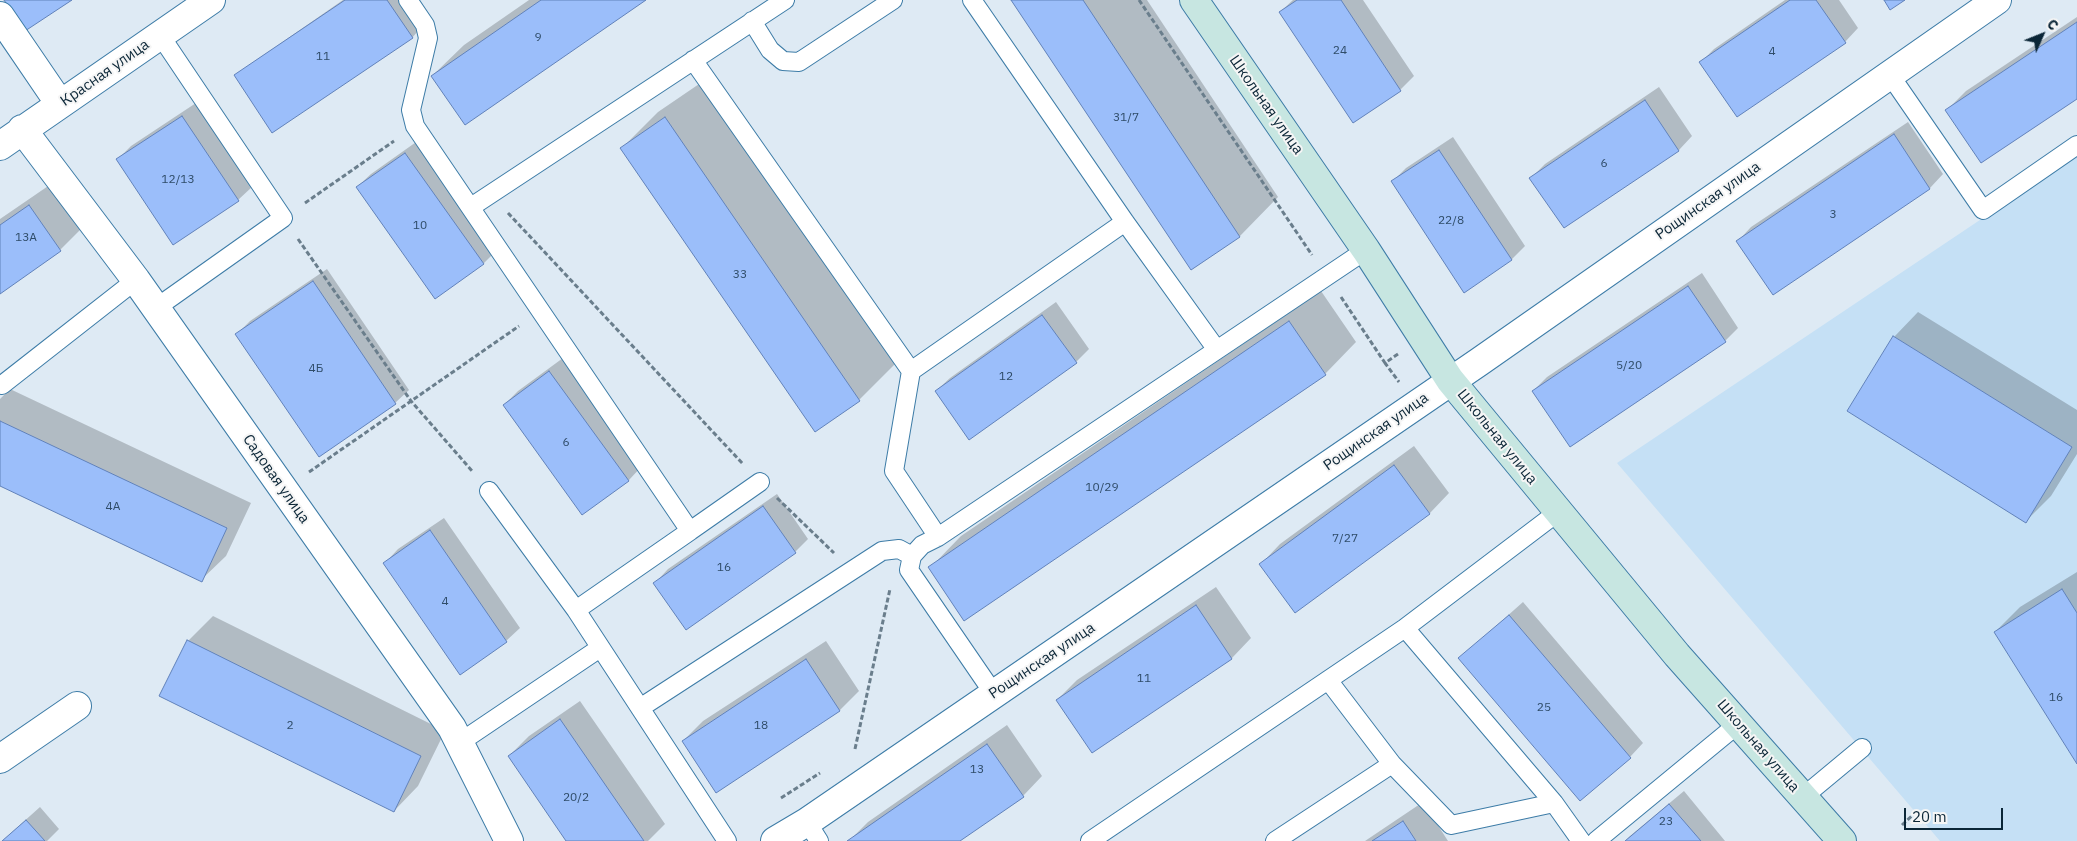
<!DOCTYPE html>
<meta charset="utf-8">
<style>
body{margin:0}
#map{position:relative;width:2077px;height:841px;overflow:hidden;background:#deeaf4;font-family:"IBM Plex Sans",sans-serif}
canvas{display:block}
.north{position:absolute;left:2017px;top:10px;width:50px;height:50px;-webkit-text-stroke:4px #f5f5f5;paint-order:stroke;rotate:46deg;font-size:14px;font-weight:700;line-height:20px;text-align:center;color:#0b2637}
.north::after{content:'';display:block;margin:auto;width:18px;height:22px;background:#0b2637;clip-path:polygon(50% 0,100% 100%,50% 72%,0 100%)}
.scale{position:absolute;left:1904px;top:808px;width:99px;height:22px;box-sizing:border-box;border:2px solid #0b2637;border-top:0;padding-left:6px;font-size:15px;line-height:18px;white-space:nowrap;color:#0b2637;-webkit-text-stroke:4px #f5f5f5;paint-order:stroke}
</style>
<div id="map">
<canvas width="2077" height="841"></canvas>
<div class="north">С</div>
<div class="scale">20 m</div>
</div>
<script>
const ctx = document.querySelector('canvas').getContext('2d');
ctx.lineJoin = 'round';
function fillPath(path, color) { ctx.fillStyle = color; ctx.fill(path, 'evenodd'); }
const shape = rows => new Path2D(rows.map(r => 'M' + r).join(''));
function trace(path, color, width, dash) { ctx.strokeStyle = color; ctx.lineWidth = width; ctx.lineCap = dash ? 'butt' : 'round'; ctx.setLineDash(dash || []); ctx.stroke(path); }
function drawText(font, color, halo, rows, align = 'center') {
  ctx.font = font + ' "IBM Plex Sans",sans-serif'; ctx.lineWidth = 4; ctx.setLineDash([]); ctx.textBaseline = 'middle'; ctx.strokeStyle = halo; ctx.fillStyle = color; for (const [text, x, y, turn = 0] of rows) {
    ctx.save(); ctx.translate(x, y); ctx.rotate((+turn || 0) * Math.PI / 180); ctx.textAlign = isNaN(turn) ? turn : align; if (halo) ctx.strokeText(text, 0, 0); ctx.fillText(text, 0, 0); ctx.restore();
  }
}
const built = shape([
 [2077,155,2077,613,2062,590,1994,632,2077,764,2077,841,1940,841,1617,463],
 [1893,336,2072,447,2026,522,1847,411]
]);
const shadow = shape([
 [343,0,398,0,418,31,412,38,235,75],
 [529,0,644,0,432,76,464,45],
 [1013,0,1147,0,1278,197,1240,236,1191,268],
 [1293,0,1363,0,1414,76,1400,90,1353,121,1280,12],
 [1785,0,1839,0,1858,28,1845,42,1700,63,1714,49],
 [2077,17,2077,97,1947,110,1966,91],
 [702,82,895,364,859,400,622,148,658,112],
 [1659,87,1692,136,1679,150,1564,227,1531,178,1545,164],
 [196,103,252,187,238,200,118,159,131,146],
 [1908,122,1943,174,1930,188,1774,293,1738,241,1751,227],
 [1453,137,1525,246,1512,259,1464,291,1392,182,1406,168],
 [419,140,497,250,483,264,357,187,371,174],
 [54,182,85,225,60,250,0,292,0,219],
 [327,269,409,390,395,403,237,334,250,321],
 [1702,273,1738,328,1725,341,1533,391,1547,377],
 [1321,291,1356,342,1325,374,930,568,961,536],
 [1056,302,1089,349,1076,362,936,391,950,378],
 [1918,312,2077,410,2077,454,2051,496,2026,521,1894,337],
 [563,358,642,466,629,480,583,513,504,405,518,391],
 [10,389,251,503,226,556,201,580,0,484,0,399],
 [1414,446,1449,493,1430,513,1295,611,1261,564,1280,544],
 [777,494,808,539,795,552,655,583,668,569],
 [444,518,520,628,506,641,385,563,398,549],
 [2077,572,2077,762,1995,632,2020,607],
 [1216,587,1251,638,1232,658,1092,752,1057,700,1077,680],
 [1523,602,1643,743,1630,757,1460,658],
 [213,616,445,731,418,786,394,811,188,641],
 [826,641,859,691,840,710,716,792,683,741,703,721],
 [580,701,665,824,648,841,568,841,509,756,529,736],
 [1007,725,1042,776,1023,796,957,841,849,841,868,822],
 [1684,791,1725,841,1625,841,1630,836],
 [1423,802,1448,841,1365,841],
 [40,807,59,829,47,841,2,841]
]);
const building = shape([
 [4,0,72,0,25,31,4,0],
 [345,0,387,0,413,38,272,133,234,75,345,0],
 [541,0,646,0,465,125,431,76,541,0],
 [1011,0,1083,0,1240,237,1191,270,1011,0],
 [1297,0,1341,0,1401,91,1353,123,1279,12,1297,0],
 [1790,0,1816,0,1846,43,1737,117,1699,62,1790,0],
 [1884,0,1905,0,1890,10,1884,0],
 [2077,22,2077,99,1981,163,1945,110,2077,22],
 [1645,100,1679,151,1564,228,1529,178,1645,100],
 [182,116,239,201,173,245,116,159,182,116],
 [665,117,860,401,815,432,620,148,665,117],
 [1894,134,1930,189,1773,295,1736,241,1894,134],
 [1439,150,1512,260,1464,293,1391,181,1439,150],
 [405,153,484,264,435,299,356,187,405,153],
 [29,205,61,251,0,294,0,225,29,205],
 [313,281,396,404,319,457,235,334,313,281],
 [1688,286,1726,342,1570,447,1532,391,1688,286],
 [1042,315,1077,363,969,440,935,391,1042,315],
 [1289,321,1326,375,964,621,928,567,1289,321],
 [1893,336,2072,447,2026,523,1847,411,1893,336],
 [549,371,629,481,582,515,503,405,549,371],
 [0,421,227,528,202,582,0,486,0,421],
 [1394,465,1430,514,1295,613,1259,564,1394,465],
 [763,506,796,553,686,630,653,583,763,506],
 [430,530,507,642,460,675,383,563,430,530],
 [2062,589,2077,613,2077,764,1994,632,2062,589],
 [1196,605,1232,659,1092,753,1056,700,1196,605],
 [1509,615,1631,758,1580,801,1458,658,1509,615],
 [187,640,421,756,394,812,159,696,187,640],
 [806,659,840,711,716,793,682,741,806,659],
 [560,719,644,841,566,841,508,756,560,719],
 [987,744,1024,797,960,841,847,841,987,744],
 [1669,804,1701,841,1625,841,1669,804],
 [26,820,45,841,2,841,26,820],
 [1403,821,1416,841,1372,841,1403,821]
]);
const path = shape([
 [1139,0,1312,255],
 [305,203,394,141],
 [508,213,743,464],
 [298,239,411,401,473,472],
 [1341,297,1385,363],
 [1398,354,1385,363,1399,382],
 [309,472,519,326],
 [777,498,834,553],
 [855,749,890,589],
 [781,798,820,773],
 [1902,825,1916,812]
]);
const lane = shape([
 [408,0,425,25,428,38,411,110,415,126,690,531,576,610],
 [972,0,1125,222,1217,350],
 [752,21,770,50,783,61,799,62,893,0],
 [693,60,911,371,894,471,938,537,1366,250],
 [1890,75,1983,210,2077,145],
 [471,207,785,0],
 [156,308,283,218,160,35],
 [911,371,1125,222],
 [2,385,136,280],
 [489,491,576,610,727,841],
 [690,531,760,482],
 [938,537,922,545,912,556,909,570,994,694],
 [1405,628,1554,803,1581,841],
 [1328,680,1392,764,1451,825,1554,803],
 [640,708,882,551,899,549,912,556],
 [459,743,600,648],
 [1803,797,1862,748],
 [807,822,819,841],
 [1090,841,1405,628,1558,512],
 [1275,841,1392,764],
 [1596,841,1738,724]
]);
const street = shape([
 [0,16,60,104],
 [22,129,136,280,452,728,509,841],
 [0,146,211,0],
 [0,759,77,706],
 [775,841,807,822,1479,362,1997,0]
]);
const secondary = shape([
 [1194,0,1366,250,1450,380,1677,655,1842,841]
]);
const numberNames = [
 ["9",538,38],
 ["24",1340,51],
 ["4",1772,52],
 ["11",323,57],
 ["31/7",1126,118],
 ["6",1604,164],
 ["12/13",178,180],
 ["3",1833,215],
 ["22/8",1451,221],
 ["10",420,226],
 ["13А",26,238],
 ["33",740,275],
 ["5/20",1629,366],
 ["4Б",316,369],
 ["12",1006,377],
 ["6",566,443],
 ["10/29",1102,488],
 ["4А",113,507],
 ["7/27",1345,539],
 ["16",724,568],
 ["4",445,602],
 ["11",1144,679],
 ["16",2056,698],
 ["25",1544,708],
 ["2",290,726],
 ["18",761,726],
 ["13",977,770],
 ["20/2",576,798],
 ["23",1666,822]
];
const streetNames = [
 ["Красная улица",105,73,-35],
 ["Школьная улица",1266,105,55],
 ["Рощинская улица",1708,201,-35],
 ["Рощинская улица",1376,432,-35],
 ["Школьная улица",1497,437,51],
 ["Садовая улица",276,479,55],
 ["Рощинская улица",1042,661,-34],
 ["Школьная улица",1758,746,49]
];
fillPath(built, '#c5e0f5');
fillPath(shadow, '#0003');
fillPath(building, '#9bbefa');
trace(building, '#6182ba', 1);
trace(lane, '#3d7ca7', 20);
trace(street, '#3d7ca7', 30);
trace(secondary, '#3d7ca7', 30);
trace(path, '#6a7e8c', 3, [5, 2.5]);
trace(lane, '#fff', 18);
trace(street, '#fff', 28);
trace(secondary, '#c7e6e1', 28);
drawText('12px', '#2f4c68', null, numberNames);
drawText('15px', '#0b2637', '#f5f5f5', streetNames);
</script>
